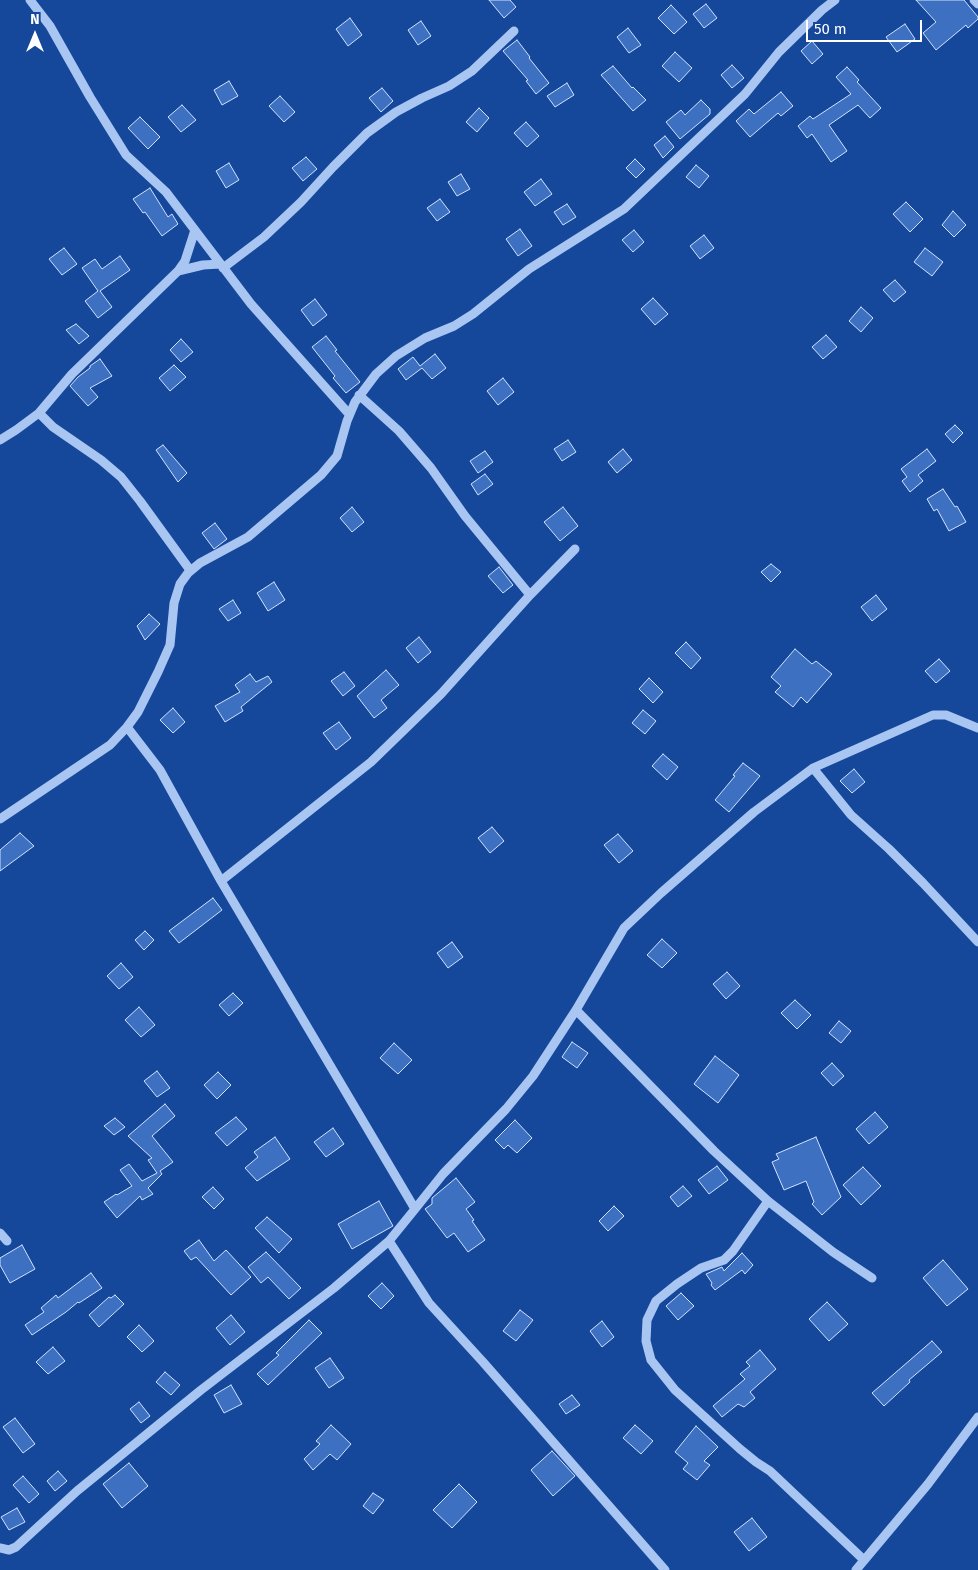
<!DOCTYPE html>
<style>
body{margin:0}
#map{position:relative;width:978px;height:1570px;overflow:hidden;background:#15479a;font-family:"Fira Sans",sans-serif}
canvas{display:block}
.north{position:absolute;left:10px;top:10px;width:50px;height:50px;-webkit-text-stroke:4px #15479a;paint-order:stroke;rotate:0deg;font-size:14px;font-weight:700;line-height:20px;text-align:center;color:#fff}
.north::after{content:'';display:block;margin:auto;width:18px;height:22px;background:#fff;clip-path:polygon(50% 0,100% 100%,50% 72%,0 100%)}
.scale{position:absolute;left:806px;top:20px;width:116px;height:22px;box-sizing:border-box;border:2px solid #fff;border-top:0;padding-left:6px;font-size:15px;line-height:18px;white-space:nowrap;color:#fff;-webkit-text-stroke:4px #15479a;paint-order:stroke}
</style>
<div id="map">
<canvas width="978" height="1570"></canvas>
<div class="north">N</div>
<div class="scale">50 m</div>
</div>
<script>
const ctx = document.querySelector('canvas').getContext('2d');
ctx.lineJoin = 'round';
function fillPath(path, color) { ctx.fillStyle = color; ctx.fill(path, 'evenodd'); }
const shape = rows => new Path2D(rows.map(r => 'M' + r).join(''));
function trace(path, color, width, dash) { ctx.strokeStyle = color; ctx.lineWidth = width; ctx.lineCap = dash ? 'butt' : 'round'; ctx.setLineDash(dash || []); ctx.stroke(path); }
const building = shape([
 [489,0,510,0,516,7,504,18,489,0],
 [916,0,964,0,978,17,978,19,968,28,966,25,936,50,923,33,936,22,916,0],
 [706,4,717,18,704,28,693,14,706,4],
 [671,5,687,22,674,34,658,18,671,5],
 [350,18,362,35,348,46,336,29,350,18],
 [421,21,431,36,418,45,408,30,421,21],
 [905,24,915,39,897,52,886,37,905,24],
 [628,28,641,45,629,53,617,37,628,28],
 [517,40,530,57,529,58,549,83,536,94,526,81,528,80,503,51,517,40],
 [812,41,823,54,812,64,801,51,812,41],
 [675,52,692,68,679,82,662,66,675,52],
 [732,65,744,78,732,88,721,75,732,65],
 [613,66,632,88,633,87,646,100,633,111,601,75,613,66],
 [847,67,859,80,857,82,881,108,870,118,858,105,829,125,847,151,831,162,812,134,807,138,798,126,810,116,813,119,851,94,836,77,847,67],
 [229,81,238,96,222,105,214,90,229,81],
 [567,83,574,95,555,107,547,96,567,83],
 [382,88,393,101,381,112,369,98,382,88],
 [781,92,793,106,781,116,778,113,750,137,736,121,749,109,754,114,781,92],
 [280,96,295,112,284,122,269,106,280,96],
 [701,100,710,109,710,114,680,139,666,122,681,110,685,115,701,100],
 [182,105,196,120,181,132,168,117,182,105],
 [479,108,489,118,477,132,466,122,479,108],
 [140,117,160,137,148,149,128,128,140,117],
 [526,122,539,136,527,147,514,133,526,122],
 [665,136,674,147,663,158,654,145,665,136],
 [306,157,317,169,303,181,292,168,306,157],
 [635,159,645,169,636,178,626,168,635,159],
 [229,163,239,180,226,188,216,171,229,163],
 [696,165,709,176,699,188,686,177,696,165],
 [461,174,470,189,457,196,448,182,461,174],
 [541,179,552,194,535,206,524,192,541,179],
 [150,188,168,217,172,214,178,224,162,236,145,212,143,213,133,199,150,188],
 [440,199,450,212,437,221,427,208,440,199],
 [906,202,923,219,910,232,893,214,906,202],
 [567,204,576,217,563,225,554,212,567,204],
 [953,211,966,225,954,237,942,225,953,211],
 [520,229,532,246,518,256,506,239,520,229],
 [634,230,644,242,633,252,622,240,634,230],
 [704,235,714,248,700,259,690,246,704,235],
 [64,248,77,264,62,275,49,259,64,248],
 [925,248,943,262,932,276,914,262,925,248],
 [120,256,130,270,100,291,112,307,98,318,85,301,98,291,82,268,95,259,102,269,120,256],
 [895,280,906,292,894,302,883,290,895,280],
 [653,298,668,314,655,325,641,309,653,298],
 [315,299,327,315,313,326,301,310,315,299],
 [861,307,873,318,861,332,849,321,861,307],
 [76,324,89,336,79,344,66,330,76,324],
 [826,335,837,347,823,359,812,347,826,335],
 [326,336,337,350,335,351,360,382,346,393,333,378,335,376,312,347,326,336],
 [181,339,193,352,181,362,170,350,181,339],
 [435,354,446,368,432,379,422,368,406,380,398,369,413,357,420,366,435,354],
 [100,359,112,376,90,388,98,397,88,406,70,386,78,377,90,368,90,366,100,359],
 [174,365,186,377,170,391,159,378,174,365],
 [503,378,514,392,498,405,487,391,503,378],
 [955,425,963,433,953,443,945,434,955,425],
 [568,440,576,452,562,461,554,449,568,440],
 [163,445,187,473,178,482,156,450,163,445],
 [623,449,632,460,617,473,608,462,623,449],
 [927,449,936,461,918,475,923,481,910,492,902,481,907,477,901,469,927,449],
 [485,451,493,462,478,473,470,461,485,451],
 [485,474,493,484,478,495,471,484,485,474],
 [943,489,955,507,957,506,966,522,949,531,937,509,934,511,927,499,943,489],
 [352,507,364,522,352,532,340,518,352,507],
 [563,507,578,526,560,541,544,522,563,507],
 [215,523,227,539,214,549,202,533,215,523],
 [771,564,781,572,771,582,761,572,771,564],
 [499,567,513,585,503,593,488,576,499,567],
 [274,582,285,600,268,611,257,593,274,582],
 [876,595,887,609,872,621,861,607,876,595],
 [233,600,241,613,228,621,219,609,233,600],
 [149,614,160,624,145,640,137,626,149,614],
 [419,637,431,652,418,663,406,648,419,637],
 [686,642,701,658,691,669,675,653,686,642],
 [795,649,812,664,816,661,832,674,807,703,801,697,793,707,775,692,781,686,771,677,795,649],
 [939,659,950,671,936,683,925,671,939,659],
 [386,670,399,685,381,700,387,708,374,718,357,696,386,670],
 [344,672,355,686,343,696,331,681,344,672],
 [250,674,256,682,268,676,272,682,241,707,243,711,225,722,215,706,240,692,235,685,250,674],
 [649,678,663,692,653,703,639,689,649,678],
 [173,708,185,722,173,733,160,720,173,708],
 [643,710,656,721,645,734,632,723,643,710],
 [339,722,351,738,336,750,323,733,339,722],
 [663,754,678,767,667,780,652,766,663,754],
 [743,763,760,776,729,812,715,800,735,776,733,775,743,763],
 [854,769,865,782,852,793,840,781,854,769],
 [492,827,504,841,490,853,478,838,492,827],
 [20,833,34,846,0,871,0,850,20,833],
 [618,834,633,851,619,863,604,845,618,834],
 [213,898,222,910,179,943,169,931,213,898],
 [145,931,154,940,144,950,135,940,145,931],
 [662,939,677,953,662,968,647,955,662,939],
 [452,942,463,957,448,968,437,953,452,942],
 [121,963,133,977,119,989,107,976,121,963],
 [727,972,740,986,726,999,713,984,727,972],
 [233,993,243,1003,229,1016,219,1005,233,993],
 [795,1000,811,1015,797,1029,781,1013,795,1000],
 [139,1007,155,1025,141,1037,125,1020,139,1007],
 [839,1021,851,1031,841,1043,829,1033,839,1021],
 [572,1042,588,1053,577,1068,562,1057,572,1042],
 [394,1043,412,1060,398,1074,380,1058,394,1043],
 [715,1056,739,1075,718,1103,694,1084,715,1056],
 [832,1063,844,1076,833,1086,821,1073,832,1063],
 [157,1071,170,1088,157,1097,144,1081,157,1071],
 [218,1072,231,1085,217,1099,204,1085,218,1072],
 [165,1104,175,1116,152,1136,173,1162,160,1171,162,1174,148,1188,153,1194,142,1200,140,1196,117,1218,104,1202,116,1194,117,1195,132,1186,120,1170,129,1164,142,1181,157,1173,148,1160,152,1158,128,1136,165,1104],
 [875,1112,888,1127,869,1144,856,1129,875,1112],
 [236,1117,247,1129,227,1146,215,1133,236,1117],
 [115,1118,125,1127,114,1135,104,1126,115,1118],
 [515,1120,532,1138,517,1153,508,1145,504,1149,495,1140,515,1120],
 [333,1128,344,1144,326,1157,314,1142,333,1128],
 [275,1137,290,1159,257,1181,245,1168,258,1157,254,1152,275,1137],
 [816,1137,841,1197,822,1215,812,1204,814,1202,806,1181,784,1190,772,1162,779,1159,776,1154,816,1137],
 [717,1166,728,1180,709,1194,698,1180,717,1166],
 [863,1167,881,1186,861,1205,843,1185,863,1167],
 [456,1178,475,1202,466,1209,474,1220,472,1221,485,1240,468,1252,454,1233,447,1238,425,1209,432,1204,432,1198,456,1178],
 [683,1186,692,1196,678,1207,670,1197,683,1186],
 [213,1187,224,1199,214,1209,202,1197,213,1187],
 [379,1201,393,1226,352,1249,338,1224,379,1201],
 [614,1206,624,1216,608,1231,599,1221,614,1206],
 [267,1217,292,1239,279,1253,255,1228,267,1217],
 [199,1240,214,1261,226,1250,251,1277,231,1295,196,1257,191,1260,184,1251,199,1240],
 [22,1245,35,1269,10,1283,0,1265,0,1258,22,1245],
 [266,1252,301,1288,289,1299,268,1277,261,1283,248,1267,266,1252],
 [742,1253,753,1265,745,1274,742,1270,715,1290,711,1285,712,1283,706,1274,722,1267,724,1271,742,1253],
 [943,1260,968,1289,947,1306,923,1278,943,1260],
 [91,1273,102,1288,79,1303,78,1302,66,1312,32,1335,25,1325,44,1312,41,1308,56,1295,58,1298,91,1273],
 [382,1283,394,1296,381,1309,368,1296,382,1283],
 [681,1293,694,1306,678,1320,666,1306,681,1293],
 [115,1295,124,1304,99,1327,89,1315,109,1297,111,1298,115,1295],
 [827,1302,848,1324,829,1341,809,1319,827,1302],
 [520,1310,533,1320,516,1341,503,1331,520,1310],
 [231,1315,245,1332,230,1345,216,1328,231,1315],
 [309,1320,322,1333,268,1385,257,1374,279,1355,276,1353,309,1320],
 [602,1321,614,1337,602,1347,590,1331,602,1321],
 [139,1325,154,1341,142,1352,127,1337,139,1325],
 [932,1341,942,1352,909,1380,910,1382,884,1406,872,1393,932,1341],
 [53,1347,65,1361,48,1374,36,1362,53,1347],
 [760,1350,776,1369,750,1392,755,1398,744,1407,738,1404,722,1417,713,1406,745,1379,740,1374,750,1366,746,1362,760,1350],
 [330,1358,344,1378,329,1388,315,1368,330,1358],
 [165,1372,180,1385,171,1395,156,1382,165,1372],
 [231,1385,242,1404,224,1413,214,1395,231,1385],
 [572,1395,580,1405,566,1414,559,1404,572,1395],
 [139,1402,150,1416,141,1423,130,1409,139,1402],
 [15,1418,35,1444,23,1453,3,1427,15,1418],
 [331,1425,351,1444,337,1460,330,1454,313,1470,304,1459,320,1444,316,1441,331,1425],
 [635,1425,653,1441,641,1454,623,1438,635,1425],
 [696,1426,718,1447,704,1461,710,1465,697,1480,683,1469,688,1463,675,1452,696,1426],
 [552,1451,575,1476,553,1496,531,1470,552,1451],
 [129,1463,148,1486,122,1508,103,1484,129,1463],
 [58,1471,67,1481,55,1491,47,1481,58,1471],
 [23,1476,39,1494,29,1503,13,1485,23,1476],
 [459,1484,477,1502,452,1528,433,1510,459,1484],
 [373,1493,384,1500,373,1514,363,1506,373,1493],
 [17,1508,25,1522,9,1530,1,1517,17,1508],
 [752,1518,767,1537,749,1551,734,1532,752,1518]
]);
const minor = shape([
 [30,0,50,26,90,97,126,155,166,192,251,304,349,414],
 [974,0,978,4],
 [223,268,264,237,301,202,333,167,367,133,396,112,422,98,449,86,472,71,514,31],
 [178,271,203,265,220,264],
 [359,395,399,431,431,468,465,516,530,595],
 [39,413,53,427,101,460,121,477,140,501,190,570],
 [0,440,16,430,39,413,72,374,178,271,185,261,195,230],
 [127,727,138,712,158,672,170,645,174,603,180,584,188,573,200,563,248,537,321,475,337,456,347,421,355,402,376,374,396,356,425,338,454,326,473,314,529,269,624,209,745,94,779,52,822,10,835,0],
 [813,768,851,815,889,849,923,883,978,942],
 [0,819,110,745,127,727,160,770,221,881,415,1209,389,1241,334,1288,201,1390,77,1491,16,1547,9,1550,0,1548],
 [221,881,371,762,441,694,530,595,575,549],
 [576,1010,714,1151,768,1201,833,1252,872,1278],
 [768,1201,733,1251,724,1260,701,1268,677,1284,656,1301,647,1320,646,1341,651,1360,675,1390,740,1449,756,1462,770,1471,864,1560],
 [415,1209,443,1174,506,1109,533,1076,576,1010,624,928,661,893,754,812,813,768,933,715,946,715,978,728],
 [0,1233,7,1241],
 [389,1241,429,1303,483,1362,665,1570],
 [856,1570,928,1484,978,1417]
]);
fillPath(building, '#3d70c1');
trace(building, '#d1e2fd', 1);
trace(minor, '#a9c6f3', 9);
</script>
